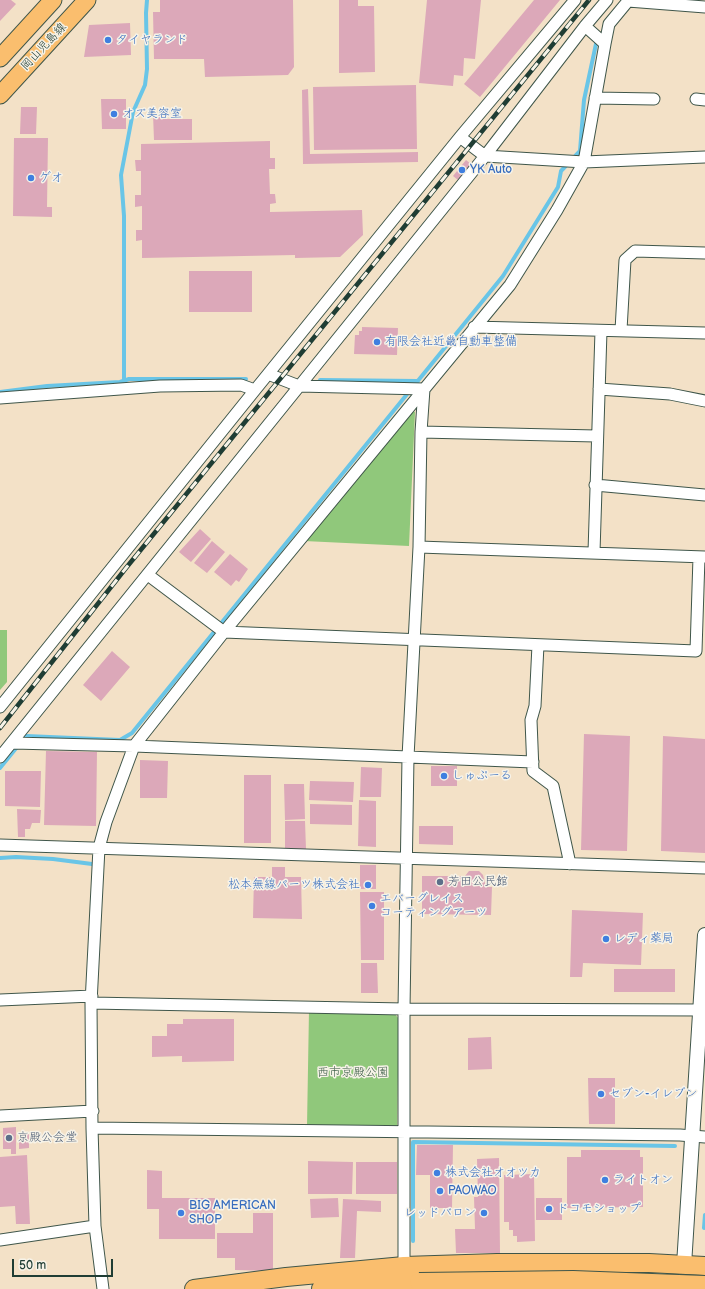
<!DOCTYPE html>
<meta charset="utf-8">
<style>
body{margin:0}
#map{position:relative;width:705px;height:1289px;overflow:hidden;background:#f3e1c7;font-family:"Balsamiq Sans",sans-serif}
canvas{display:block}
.scale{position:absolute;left:12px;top:1259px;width:101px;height:18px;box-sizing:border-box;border:2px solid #1f3d34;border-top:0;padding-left:5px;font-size:12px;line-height:14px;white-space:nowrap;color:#1f3d34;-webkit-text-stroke:3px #f7f3e8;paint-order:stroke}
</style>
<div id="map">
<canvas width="705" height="1289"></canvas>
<div class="scale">50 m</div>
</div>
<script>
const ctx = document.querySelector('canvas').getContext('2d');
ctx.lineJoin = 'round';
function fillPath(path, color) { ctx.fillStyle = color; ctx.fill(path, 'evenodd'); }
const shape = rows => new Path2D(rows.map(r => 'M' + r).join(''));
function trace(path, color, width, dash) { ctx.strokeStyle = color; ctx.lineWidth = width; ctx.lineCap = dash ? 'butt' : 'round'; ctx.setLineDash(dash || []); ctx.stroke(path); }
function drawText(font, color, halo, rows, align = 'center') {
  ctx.font = font + ' "Balsamiq Sans","Klee One",sans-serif'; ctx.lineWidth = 3; ctx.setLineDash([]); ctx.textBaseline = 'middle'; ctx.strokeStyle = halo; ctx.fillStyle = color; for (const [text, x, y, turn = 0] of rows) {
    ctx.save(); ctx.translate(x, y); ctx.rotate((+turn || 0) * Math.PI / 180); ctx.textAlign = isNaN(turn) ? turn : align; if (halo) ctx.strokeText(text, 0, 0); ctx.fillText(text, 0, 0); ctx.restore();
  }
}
const green = shape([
 [411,411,415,412,409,546,304,541],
 [0,630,7,630,7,682,0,690],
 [309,1010,393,1012,399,1019,397,1128,307,1126]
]);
const stream = shape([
 [320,380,418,381],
 [124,381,124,216,121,175,133,112,145,85,147,69,146,13,147,0],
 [0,392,47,386,120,382,129,379,246,379],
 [0,768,26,736,120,740,132,733,503,276,558,187,561,171,580,151,584,100,596,44],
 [0,858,16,857,53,859,92,864],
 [704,1228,705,1215],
 [413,1241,413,1142,675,1146]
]);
const building = shape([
 [0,0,11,0,16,4,0,21],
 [160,0,293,0,294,67,288,75,205,77,204,59,154,59,153,12,160,12],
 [339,0,358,0,358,6,374,6,375,72,339,73],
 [427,0,481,0,475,59,464,58,463,76,454,75,453,86,419,83],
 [534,0,560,0,480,97,464,84],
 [130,23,131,55,84,57,89,25],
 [416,85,417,149,314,150,313,87],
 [308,89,310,154,418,152,418,162,303,164,302,90],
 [101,99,126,99,126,129,102,129],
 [21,107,37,107,36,134,20,134],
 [153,114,165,114,165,119,192,119,192,140,154,140],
 [14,138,48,138,47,207,52,207,52,217,13,216],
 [270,141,270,158,275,158,275,169,269,169,270,194,275,194,276,203,270,204,270,212,362,210,363,235,340,257,295,258,295,255,142,258,142,240,136,241,136,230,142,230,142,206,135,207,135,195,141,195,141,171,136,171,135,160,141,160,141,144],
 [466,160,471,164,458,180,453,176],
 [189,271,252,271,252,312,189,312],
 [362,327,398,328,397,355,354,354,355,335,359,335,359,331,362,331],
 [200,529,211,539,191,562,179,552],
 [212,541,225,552,207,573,194,563],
 [230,554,248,569,239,582,236,580,231,586,214,572],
 [112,651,130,667,101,701,83,685],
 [584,734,630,736,627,851,581,850],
 [663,736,705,739,705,853,661,851],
 [46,751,97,752,96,826,44,825],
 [140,760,168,761,167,798,140,798],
 [431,766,457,766,457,786,431,786],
 [361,767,382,768,381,797,360,797],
 [5,771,41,771,40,807,5,806],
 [244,775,271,775,271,843,244,843],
 [310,781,354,782,353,802,309,800],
 [284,784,304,784,305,819,285,820],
 [359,800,376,801,376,847,358,846],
 [310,804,352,805,352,825,310,824],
 [17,809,41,810,40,823,32,823,30,829,25,829,25,837,18,837],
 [285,821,305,821,306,849,285,849],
 [419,826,453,826,453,845,419,844],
 [360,865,376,865,376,889,360,889],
 [272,867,285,867,285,877,301,877,302,919,253,918,254,877,272,877],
 [469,871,479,871,483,875,486,887,492,887,491,915,422,914,422,876,465,876],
 [360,892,384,892,384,960,361,960],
 [572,910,643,913,641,965,583,963,582,977,570,977],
 [361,963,377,963,378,993,361,993],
 [614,969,675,969,675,992,614,992],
 [183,1019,234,1019,234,1061,182,1062,182,1056,152,1057,152,1036,167,1036,167,1024,183,1024],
 [491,1037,492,1069,468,1070,468,1038],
 [588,1078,615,1078,615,1124,589,1124],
 [16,1127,16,1154,11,1154,11,1149,3,1149,3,1128],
 [29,1133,29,1148,19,1149,19,1134],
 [417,1145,453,1145,452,1208,430,1208,430,1175,416,1175],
 [581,1150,640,1150,640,1157,643,1157,643,1207,567,1208,567,1157,581,1157],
 [27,1155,30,1224,16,1224,15,1206,0,1207,0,1157],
 [499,1158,500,1253,456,1253,455,1229,475,1229,474,1197,478,1197,477,1159],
 [308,1161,353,1162,352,1194,308,1194],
 [356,1162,397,1162,397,1194,356,1194],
 [147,1170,162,1171,162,1198,215,1198,215,1239,159,1239,159,1209,147,1209],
 [534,1174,535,1241,517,1242,517,1236,513,1236,513,1230,509,1230,509,1222,504,1222,504,1175],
 [338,1198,339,1217,311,1218,310,1199],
 [536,1198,562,1198,562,1220,536,1220],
 [343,1199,381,1201,381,1212,357,1211,355,1258,340,1258],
 [253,1213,273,1213,273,1271,235,1270,235,1258,217,1258,217,1233,253,1233]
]);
const minor = shape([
 [605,44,609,24,628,1,705,7],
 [595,98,654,99],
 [696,99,705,100],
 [460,137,485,156,585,26,607,0],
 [474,327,705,333],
 [621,330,625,260,635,251,705,253],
 [268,374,460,137,575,0],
 [599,389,670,394,705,401],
 [0,398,160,386,241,385,255,390,268,374,299,386,424,389],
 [421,432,596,436],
 [595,485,705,495],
 [419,547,705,557],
 [594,552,601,331],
 [148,575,224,632,696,651,699,557],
 [538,645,535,706,531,720,533,771,553,786,570,864],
 [0,707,255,390],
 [13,743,134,746,533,762],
 [0,757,485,156,584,162,705,157],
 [0,845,705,868],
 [0,1000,92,996],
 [91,1003,404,1009,705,1010],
 [0,1116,93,1111],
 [92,1128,680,1135,705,1137],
 [0,1240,95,1226],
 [404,1266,404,1009,408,757,419,547,421,432,424,389],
 [103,1289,95,1226,92,1128,91,1003,99,848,106,822,134,746,224,632,510,285,557,210,584,162,605,44,585,26]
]);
const tertiary = shape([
 [684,1265,705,935]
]);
const primary = shape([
 [0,58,53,0],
 [0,95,87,0]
]);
const trunk = shape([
 [194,1289,286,1277,404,1266,497,1263,649,1263,705,1266],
 [321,1289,419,1282]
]);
const rail = shape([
 [0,728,126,568,589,0]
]);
const trunkBridge = shape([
 [419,1282,573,1280,705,1285]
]);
const markers = [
 [108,40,4,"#3f7fe0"],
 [114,114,4,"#3f7fe0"],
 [462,170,4,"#3f7fe0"],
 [31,178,4,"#3f7fe0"],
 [377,342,4,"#3f7fe0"],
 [444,776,4,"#3f7fe0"],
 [440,882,4,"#5c6f8a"],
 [368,885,4,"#3f7fe0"],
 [372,906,4,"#3f7fe0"],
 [606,939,4,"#3f7fe0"],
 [601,1094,4,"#3f7fe0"],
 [9,1138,4,"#5c6f8a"],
 [437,1173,4,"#3f7fe0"],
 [605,1180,4,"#3f7fe0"],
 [440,1191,4,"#3f7fe0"],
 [549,1209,4,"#3f7fe0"],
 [181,1213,4,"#3f7fe0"],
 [484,1213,4,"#3f7fe0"]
];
const shopNames = [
 ["タイヤランド",116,40],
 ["オズ美容室",122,114],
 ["YK Auto",470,170],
 ["ゲオ",39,178],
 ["有限会社近畿自動車整備",385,342],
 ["しゅぷーる",452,776],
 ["松本無線パーツ株式会社",360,885,"right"],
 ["エバーグレイス",380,899],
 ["コーティングアーツ",380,913],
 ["レディ薬局",614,939],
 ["セブン-イレブン",609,1094],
 ["株式会社オオツカ",445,1173],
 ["ライトオン",613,1180],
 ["PAOWAO",448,1191],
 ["BIG AMERICAN",189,1206],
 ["SHOP",189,1220],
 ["ドコモショップ",557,1209],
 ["レッドバロン",476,1213,"right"]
];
const streetNames = [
 ["岡山児島線",44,47,-47]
];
const serviceNames = [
 ["芳田公民館",448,882],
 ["京殿公会堂",17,1138]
];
const parkNames = [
 ["西市京殿公園",353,1073]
];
fillPath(green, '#90c87b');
trace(stream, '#69c5e7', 4);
fillPath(building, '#dca8b9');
trace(minor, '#3f564a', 13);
trace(tertiary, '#3f564a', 16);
trace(primary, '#3f564a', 19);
trace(trunk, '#3f564a', 20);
trace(minor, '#fff', 11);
trace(tertiary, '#fff', 14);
trace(primary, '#fabe6e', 17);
trace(trunk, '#fabe6e', 18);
trace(rail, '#1f3d34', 4.5);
trace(rail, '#f7f3e8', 3, [9]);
trace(trunkBridge, '#3f564a', 20, []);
trace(trunkBridge, '#fabe6e', 18);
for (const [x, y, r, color] of markers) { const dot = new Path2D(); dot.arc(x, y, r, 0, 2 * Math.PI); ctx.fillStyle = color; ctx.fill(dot); trace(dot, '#f7f3e8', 1.5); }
drawText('12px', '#366cbe', '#f7f3e8', shopNames, 'left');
drawText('12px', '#1f3d34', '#f7f3e8', streetNames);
drawText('12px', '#4e5e75', '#f7f3e8', serviceNames, 'left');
drawText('12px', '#365942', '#f7f3e8', parkNames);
</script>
